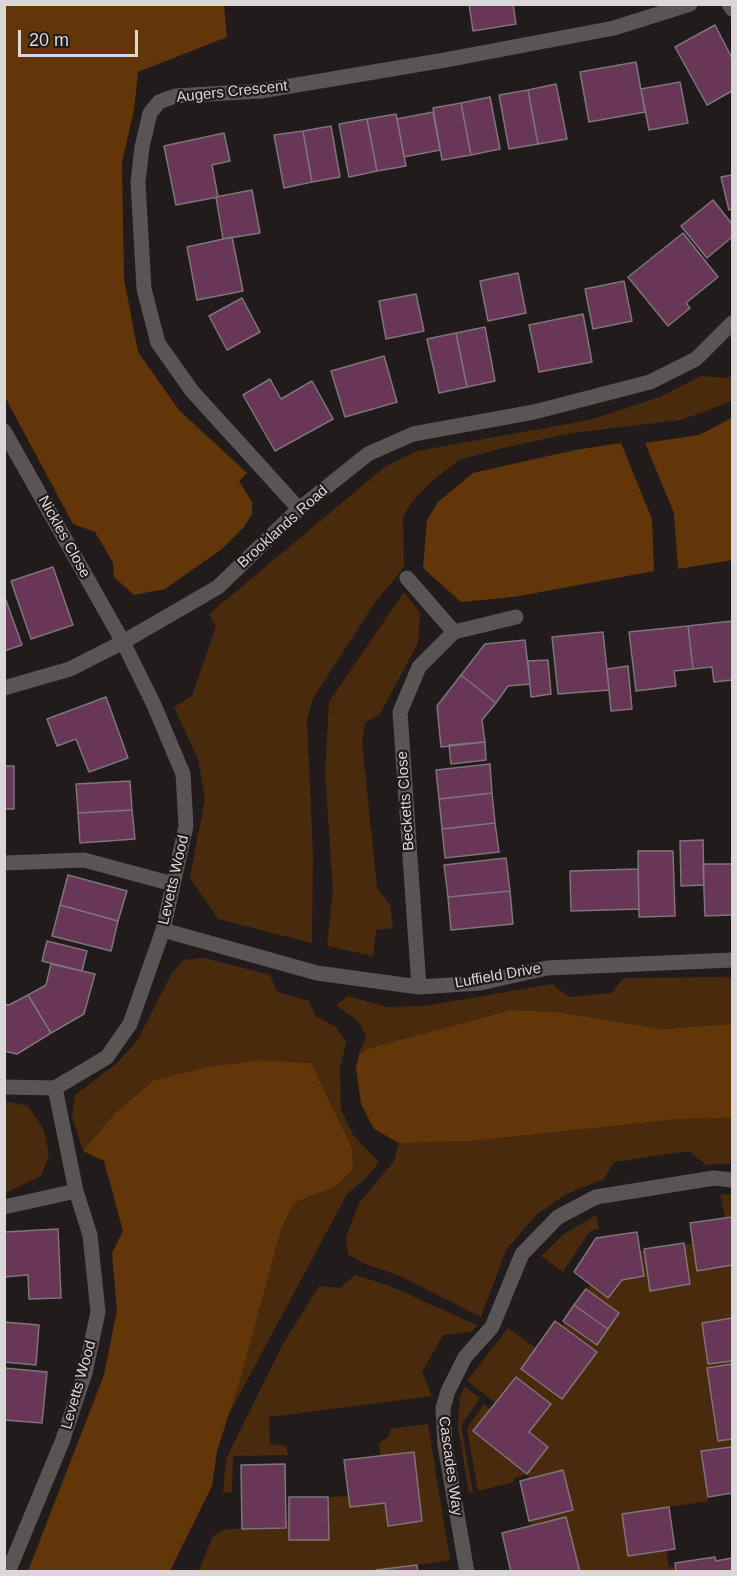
<!DOCTYPE html>
<style>
body{margin:0}
#map{position:relative;width:737px;height:1576px;overflow:hidden;background:#221b1c;font-family:Arial,sans-serif}
canvas{display:block}
.frame{position:absolute;inset:0;border:6px solid #dbd6d7;pointer-events:none}
.scale{position:absolute;left:18px;top:30px;width:120px;height:27px;box-sizing:border-box;border:3px solid #dbd6d7;border-top:0;padding-left:8px;font-size:18px;line-height:21px;white-space:nowrap;color:#dbd6d7;-webkit-text-stroke:4px #221b1c;paint-order:stroke}
</style>
<div id="map">
<canvas width="737" height="1576"></canvas>
<div class="frame"></div>
<div class="scale">20 m</div>
</div>
<script>
const ctx = document.querySelector('canvas').getContext('2d');
ctx.lineJoin = 'round';
function fillPath(path, color) { ctx.fillStyle = color; ctx.fill(path, 'evenodd'); }
const shape = rows => new Path2D(rows.map(r => 'M' + r).join(''));
function trace(path, color, width, dash) { ctx.strokeStyle = color; ctx.lineWidth = width; ctx.lineCap = dash ? 'butt' : 'round'; ctx.setLineDash(dash || []); ctx.stroke(path); }
function drawText(font, color, halo, rows, align = 'center') {
  ctx.font = font + ' Arial,sans-serif'; ctx.lineWidth = 4.5; ctx.setLineDash([]); ctx.textBaseline = 'middle'; ctx.strokeStyle = halo; ctx.fillStyle = color; for (const [text, x, y, turn = 0] of rows) {
    ctx.save(); ctx.translate(x, y); ctx.rotate((+turn || 0) * Math.PI / 180); ctx.textAlign = isNaN(turn) ? turn : align; if (halo) ctx.strokeText(text, 0, 0); ctx.fillText(text, 0, 0); ctx.restore();
  }
}
const green = shape([
 [732,375,732,400,707,411,680,420,573,433,507,447,459,460,432,481,412,502,403,517,404,567,374,604,312,700,307,721,313,854,312,943,218,919,190,878,205,798,198,759,174,707,192,696,216,626,209,614,386,466,417,451,589,420,660,397,701,376,728,378],
 [404,592,420,613,418,643,380,714,365,723,362,741,377,888,390,905,393,928,376,930,373,956,327,946,333,891,325,772,329,702],
 [204,958,270,975,277,992,309,1001,315,1016,336,1027,346,1042,340,1069,341,1110,353,1135,379,1162,367,1177,347,1194,229,1414,281,1231,294,1203,312,1196,352,1148,311,1063,261,1060,207,1067,154,1080,114,1114,83,1151,72,1117,75,1095,117,1063,137,1041,172,973,183,960],
 [732,977,732,1024,663,1029,557,1012,511,1010,370,1048,359,1054,366,1037,359,1022,336,1005,348,996,387,1007,425,1006,552,984,569,997,611,993,624,978],
 [5,1101,28,1106,44,1130,49,1155,41,1176,5,1193],
 [732,1118,732,1163,706,1165,689,1151,614,1162,604,1179,566,1194,535,1216,506,1250,481,1317,400,1276,365,1264,348,1254,346,1237,359,1203,394,1161,399,1143,472,1141,679,1119],
 [720,1194,732,1195,732,1217,725,1218],
 [596,1215,599,1229,590,1231,563,1272,541,1256,564,1234],
 [693,1243,698,1270,732,1265,732,1318,702,1323,708,1364,732,1361,732,1364,708,1368,718,1441,732,1439,732,1447,701,1452,708,1501,622,1514,628,1556,666,1550,669,1567,675,1567,676,1571,580,1571,531,1526,529,1521,573,1510,563,1470,529,1478,527,1474,514,1478,514,1482,478,1491,467,1428,484,1404,490,1409,473,1431,528,1474,548,1447,529,1432,551,1404,516,1377,495,1402,467,1381,508,1328,536,1348,521,1369,597,1352,562,1326,565,1322,597,1345,619,1314,587,1290,591,1284,608,1297,622,1280,644,1276,640,1251,644,1251,650,1291,690,1284,684,1245],
 [355,1275,390,1286,477,1325,472,1332,443,1335,422,1372,432,1396,269,1417,270,1444,286,1446,288,1455,233,1456,232,1492,223,1493,226,1459,283,1344,319,1286,340,1288],
 [465,1387,480,1398,461,1426,473,1492,469,1493,458,1427,460,1397],
 [428,1424,450,1560,376,1572,198,1572,213,1536,227,1529,286,1528,287,1502,289,1540,328,1540,328,1497,348,1496,350,1507,385,1503,388,1526,422,1521,414,1452,380,1456,379,1443,388,1437,391,1429]
]);
const forest = shape([
 [4,5,224,5,227,37,138,72,134,110,122,162,124,279,138,352,179,410,247,473,239,481,252,502,252,514,244,527,222,549,165,589,134,595,114,577,113,563,95,532,73,524,5,397],
 [732,418,732,560,678,569,674,513,645,443,699,435],
 [621,443,652,519,654,571,514,597,461,602,423,568,427,520,438,502,473,473,575,450],
 [511,1010,557,1012,663,1029,732,1024,732,1118,679,1119,472,1141,399,1143,374,1129,361,1104,356,1068,359,1054,370,1048],
 [261,1060,311,1063,352,1148,353,1169,336,1186,294,1203,281,1230,241,1376,217,1451,212,1486,170,1571,28,1571,104,1375,117,1310,112,1253,123,1231,104,1161,83,1151,114,1114,154,1080,207,1067]
]);
const building = shape([
 [469,4,513,4,516,24,473,31,469,4],
 [715,25,732,58,732,91,707,105,675,47,715,25],
 [636,62,645,112,589,122,580,72,636,62],
 [680,82,688,123,649,130,641,89,680,82],
 [556,84,567,139,538,144,528,90,556,84],
 [528,90,538,144,509,149,499,95,528,90],
 [490,97,500,149,471,155,461,103,490,97],
 [461,103,471,155,442,160,433,108,461,103],
 [433,112,440,150,404,157,397,119,433,112],
 [396,114,406,166,377,171,367,119,396,114],
 [367,119,377,171,349,177,339,124,367,119],
 [331,126,340,177,312,182,303,131,331,126],
 [303,131,312,182,284,188,274,135,303,131],
 [224,133,230,161,212,165,218,197,176,205,164,146,224,133],
 [732,175,732,209,729,210,721,177,732,175],
 [252,190,260,233,223,239,216,197,252,190],
 [713,200,732,224,732,237,707,258,681,226,713,200],
 [683,233,718,277,686,303,690,308,668,326,628,277,683,233],
 [232,237,243,291,197,300,187,247,232,237],
 [518,273,526,313,488,321,480,281,518,273],
 [624,281,632,321,593,329,585,289,624,281],
 [416,294,424,331,386,339,379,301,416,294],
 [242,298,260,332,227,350,209,316,242,298],
 [583,314,592,362,539,372,529,325,583,314],
 [485,327,495,381,467,387,456,333,485,327],
 [456,333,467,387,439,393,427,339,456,333],
 [384,356,397,402,345,417,331,371,384,356],
 [270,379,281,399,312,381,333,419,275,451,243,395,270,379],
 [53,567,73,625,31,639,11,581,53,567],
 [4,595,22,645,4,651,4,595],
 [732,621,732,680,714,682,712,667,693,669,688,626,732,621],
 [688,626,693,669,674,671,676,686,636,691,629,632,688,626],
 [603,632,609,690,558,694,552,637,603,632],
 [525,640,530,684,508,686,496,703,461,675,485,644,525,640],
 [548,660,551,694,531,697,528,661,548,660],
 [628,666,632,709,611,711,607,669,628,666],
 [461,675,496,703,482,720,485,742,441,747,437,706,461,675],
 [106,697,128,758,89,772,76,739,57,746,47,719,106,697],
 [485,742,486,760,451,764,449,745,485,742],
 [490,764,492,793,439,799,436,770,490,764],
 [4,766,14,766,14,809,4,809,4,766],
 [130,781,132,810,78,813,76,784,130,781],
 [492,793,495,823,442,829,439,799,492,793],
 [132,810,135,839,80,843,78,813,132,810],
 [495,823,499,852,445,858,442,829,495,823],
 [703,840,704,885,681,886,680,841,703,840],
 [638,851,673,851,675,916,639,917,638,851],
 [506,858,510,891,448,897,444,865,506,858],
 [703,864,732,864,732,915,705,916,703,864],
 [638,869,639,909,571,911,570,871,638,869],
 [68,875,127,891,118,921,60,905,68,875],
 [510,891,513,924,451,930,448,897,510,891],
 [60,905,118,921,111,951,52,936,60,905],
 [47,941,87,951,82,971,42,961,47,941],
 [51,964,95,974,84,1014,51,1033,28,995,46,985,51,964],
 [28,995,51,1033,17,1054,4,1051,4,1004,9,1005,28,995],
 [732,1217,732,1265,697,1271,690,1223,732,1217],
 [58,1229,61,1298,29,1299,28,1275,4,1277,4,1232,58,1229],
 [637,1232,644,1276,622,1280,608,1298,574,1272,596,1238,637,1232],
 [684,1243,690,1284,650,1291,644,1249,684,1243],
 [586,1289,619,1313,608,1329,574,1305,586,1289],
 [574,1305,608,1329,597,1345,563,1321,574,1305],
 [732,1318,732,1361,708,1364,702,1323,732,1318],
 [555,1321,597,1352,562,1399,521,1369,555,1321],
 [4,1322,39,1325,36,1365,4,1362,4,1322],
 [732,1364,732,1439,718,1441,707,1368,732,1364],
 [4,1368,47,1372,42,1423,4,1420,4,1368],
 [516,1377,551,1404,529,1432,548,1447,527,1474,473,1431,516,1377],
 [732,1447,732,1493,708,1497,701,1451,732,1447],
 [414,1452,422,1521,388,1526,385,1503,350,1507,344,1460,414,1452],
 [285,1464,286,1528,242,1529,241,1465,285,1464],
 [563,1470,573,1510,529,1521,520,1481,563,1470],
 [289,1497,328,1497,329,1540,289,1540,289,1497],
 [669,1507,675,1549,628,1556,622,1514,669,1507],
 [566,1517,580,1572,511,1572,502,1533,566,1517],
 [715,1557,716,1561,732,1558,732,1572,676,1572,675,1563,715,1557],
 [417,1565,418,1572,376,1572,376,1570,417,1565]
]);
const service = shape([
 [4,863,84,860,173,884]
]);
const minor = shape([
 [729,4,732,9],
 [4,431,123,642,154,705,183,774,186,826,163,930,130,1024,107,1057,55,1088,4,1087],
 [299,509,192,391,158,343,144,289,138,182,142,147,150,113,159,102,175,96,261,91,445,60,614,28,690,4],
 [407,578,454,632],
 [4,688,70,669,123,642,218,587,299,509,368,454,413,434,534,412,650,382,696,359,732,323],
 [163,930,317,973,419,987,480,983,547,968,732,960],
 [419,987,400,712,419,667,454,632,516,617],
 [4,1207,76,1191],
 [8,1572,62,1442,85,1373,98,1312,90,1235,76,1191,55,1088],
 [467,1572,445,1445,443,1408,448,1391,465,1357,492,1327,522,1254,558,1217,596,1197,714,1178,732,1180]
]);
const streetNames = [
 ["Augers Crescent",232,92,-6],
 ["Brooklands Road",283,527,-42],
 ["Nickles Close",64,537,61],
 ["Becketts Close",406,801,-94],
 ["Levetts Wood",174,880,-77],
 ["Luffield Drive",498,976,-10],
 ["Levetts Wood",79,1385,-74],
 ["Cascades Way",450,1466,82]
];
fillPath(green, '#4a2a0d');
fillPath(forest, '#623609');
fillPath(building, '#683656');
trace(building, '#7d7579', 1.5);
trace(service, '#595554', 15);
trace(minor, '#595554', 15);
drawText('15px', '#dbd6d7', '#221b1c', streetNames);
</script>
